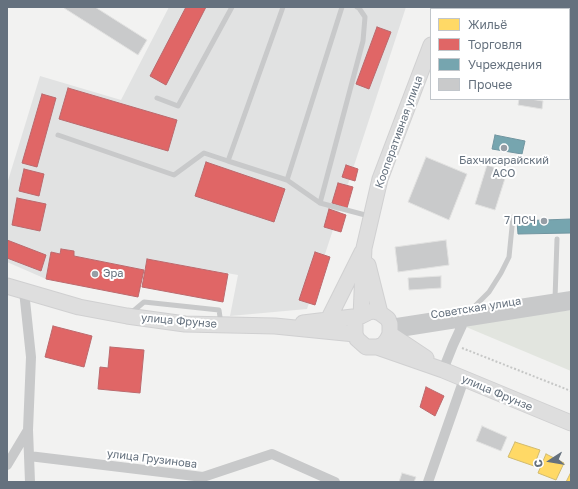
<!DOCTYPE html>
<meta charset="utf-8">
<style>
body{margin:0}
#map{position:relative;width:578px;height:489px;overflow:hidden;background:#f2f2f1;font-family:"Golos Text",sans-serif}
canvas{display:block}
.frame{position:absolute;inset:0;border:8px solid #65717e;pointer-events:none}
.legend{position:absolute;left:430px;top:8px;width:140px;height:92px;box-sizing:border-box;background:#fff;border:1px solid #c1c6cb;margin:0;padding:5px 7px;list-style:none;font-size:12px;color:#65717e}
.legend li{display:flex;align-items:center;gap:8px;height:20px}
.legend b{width:20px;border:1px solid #c1c6cb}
.north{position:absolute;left:530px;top:441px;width:40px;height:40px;-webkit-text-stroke:3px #fff;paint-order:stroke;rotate:258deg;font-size:11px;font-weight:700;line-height:16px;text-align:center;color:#65717e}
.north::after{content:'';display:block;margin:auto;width:14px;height:18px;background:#65717e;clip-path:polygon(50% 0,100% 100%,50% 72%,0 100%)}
</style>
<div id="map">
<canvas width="578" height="489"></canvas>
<div class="frame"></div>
<ul class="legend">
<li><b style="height:11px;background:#ffd966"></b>Жильё</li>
<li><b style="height:11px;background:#e06666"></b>Торговля</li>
<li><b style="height:11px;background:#76a5af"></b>Учреждения</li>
<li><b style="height:11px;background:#c9cacb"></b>Прочее</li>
</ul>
<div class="north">С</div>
</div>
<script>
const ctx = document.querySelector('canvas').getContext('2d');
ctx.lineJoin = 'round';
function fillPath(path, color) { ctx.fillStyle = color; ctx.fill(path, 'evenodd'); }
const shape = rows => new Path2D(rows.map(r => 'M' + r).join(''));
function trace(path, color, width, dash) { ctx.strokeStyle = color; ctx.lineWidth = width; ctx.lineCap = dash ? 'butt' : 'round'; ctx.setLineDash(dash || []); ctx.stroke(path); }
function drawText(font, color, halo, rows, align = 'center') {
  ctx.font = font + ' "Golos Text",sans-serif'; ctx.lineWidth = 4; ctx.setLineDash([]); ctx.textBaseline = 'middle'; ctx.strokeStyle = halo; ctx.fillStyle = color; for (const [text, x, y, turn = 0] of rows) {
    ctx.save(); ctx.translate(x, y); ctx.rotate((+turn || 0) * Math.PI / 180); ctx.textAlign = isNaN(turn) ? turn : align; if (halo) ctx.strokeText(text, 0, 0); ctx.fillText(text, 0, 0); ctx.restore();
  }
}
const built = shape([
 [169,7,406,7,307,309,230,316,238,275,147,259,144,270,74,256,74,251,62,249,60,254,51,252,46,279,7,262,7,184,40,76,121,100]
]);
const green = shape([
 [571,310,571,371,459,324]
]);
const homes = shape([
 [515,442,540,450,534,466,508,457,515,442],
 [546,454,564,463,556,480,538,473,546,454],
 [571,472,571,482,566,482,571,472]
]);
const shops = shape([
 [186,7,206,7,166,85,150,76,186,7],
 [479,7,496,7,504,9,479,9,479,7],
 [377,27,391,32,369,89,356,84,377,27],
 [68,88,177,120,168,151,59,119,68,88],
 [42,94,56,98,37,167,22,163,42,94],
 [206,162,285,189,274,222,195,196,206,162],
 [346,165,358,169,355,181,342,177,346,165],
 [24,169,44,174,39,196,19,191,24,169],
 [338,183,353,187,347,208,332,203,338,183],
 [17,198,46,204,40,231,12,225,17,198],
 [329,209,346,215,341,232,324,227,329,209],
 [7,240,46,255,41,271,7,258,7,240],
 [61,249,74,251,74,256,144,270,138,297,46,279,51,252,60,254,61,249],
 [315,252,330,257,315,305,299,300,315,252],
 [147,259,228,274,223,302,142,287,147,259],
 [53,326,92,336,84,367,45,357,53,326],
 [110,347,144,350,140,393,98,389,100,367,108,368,110,347],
 [426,387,444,396,435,416,420,407,426,387]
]);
const public = shape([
 [495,135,525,141,522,154,492,149,495,135],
 [571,219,571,233,518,234,517,221,571,219]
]);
const building = shape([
 [65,7,95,7,147,40,138,55,64,8,65,7],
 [519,99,530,99,543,101,542,109,518,105,519,99],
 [426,157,467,174,449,220,408,202,426,157],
 [487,165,507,172,495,210,475,204,487,165],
 [446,240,449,265,398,272,395,247,446,240],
 [441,276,441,288,409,290,408,278,441,276],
 [482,426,507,437,501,451,476,441,482,426],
 [402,473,416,477,414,482,399,482,402,473]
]);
const path = shape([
 [462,348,571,391]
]);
const service = shape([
 [283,7,228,161,287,180],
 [342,7,287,180,320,203,369,216],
 [157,98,178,106,232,7],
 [58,135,174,175,204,153,228,161],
 [320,203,363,41,365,17,359,8,357,7],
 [555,299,557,239],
 [471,310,489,292,501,273,509,257,513,217],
 [131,313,144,302,219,310,221,324]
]);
const minor = shape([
 [390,324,571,296],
 [389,339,400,332,571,305],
 [443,370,453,345,465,319],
 [28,430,30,482],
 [29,456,203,477,272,454,335,482],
 [7,465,28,430,31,357,24,291],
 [428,482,464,379]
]);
const secondary = shape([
 [445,9,446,7],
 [368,265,380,313],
 [7,286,79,307,127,316,185,324,275,326,355,334],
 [361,316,364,248,380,179,431,45],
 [328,320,362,252],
 [303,323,361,316,369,312,374,311,380,313,388,319,390,324,390,334,387,340,383,345,377,347,366,347,357,339,355,334,355,325],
 [390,334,426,358],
 [377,347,443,370,571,423]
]);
const markers = [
 [504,148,4,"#969ea6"],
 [544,221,4,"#969ea6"],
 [95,274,4,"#969ea6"]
];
const streetNames = [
 ["Кооперативная улица",399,132,-70],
 ["Советская улица",476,308,-9],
 ["улица Фрунзе",179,321,5],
 ["улица Фрунзе",497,393,23],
 ["улица Грузинова",152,459,7]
];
const poiNames = [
 ["Бахчисарайский",504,161],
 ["АСО",504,174],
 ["7 ПСЧ",536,221,"right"],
 ["Эра",103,274,"left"]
];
fillPath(built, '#e1e2e2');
fillPath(green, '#e2e5df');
fillPath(homes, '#ffd966');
trace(homes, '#d1ba6d', 1);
fillPath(shops, '#e06666');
trace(shops, '#bb696d', 1);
fillPath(public, '#76a5af');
trace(public, '#7195a0', 1);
fillPath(building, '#c9cacb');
trace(building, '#e1e1e0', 1);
trace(secondary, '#d0d0d1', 17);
trace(path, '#c6c7c6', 2, [2, 2]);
trace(service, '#c8c9ca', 5);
trace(minor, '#c8c9ca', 10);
trace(secondary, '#dedede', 15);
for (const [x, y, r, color] of markers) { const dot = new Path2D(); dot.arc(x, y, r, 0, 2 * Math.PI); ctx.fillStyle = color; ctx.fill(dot); trace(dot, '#fff', 1.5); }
drawText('11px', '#65717e', '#fff', streetNames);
drawText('11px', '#65717e', '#fff', poiNames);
</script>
